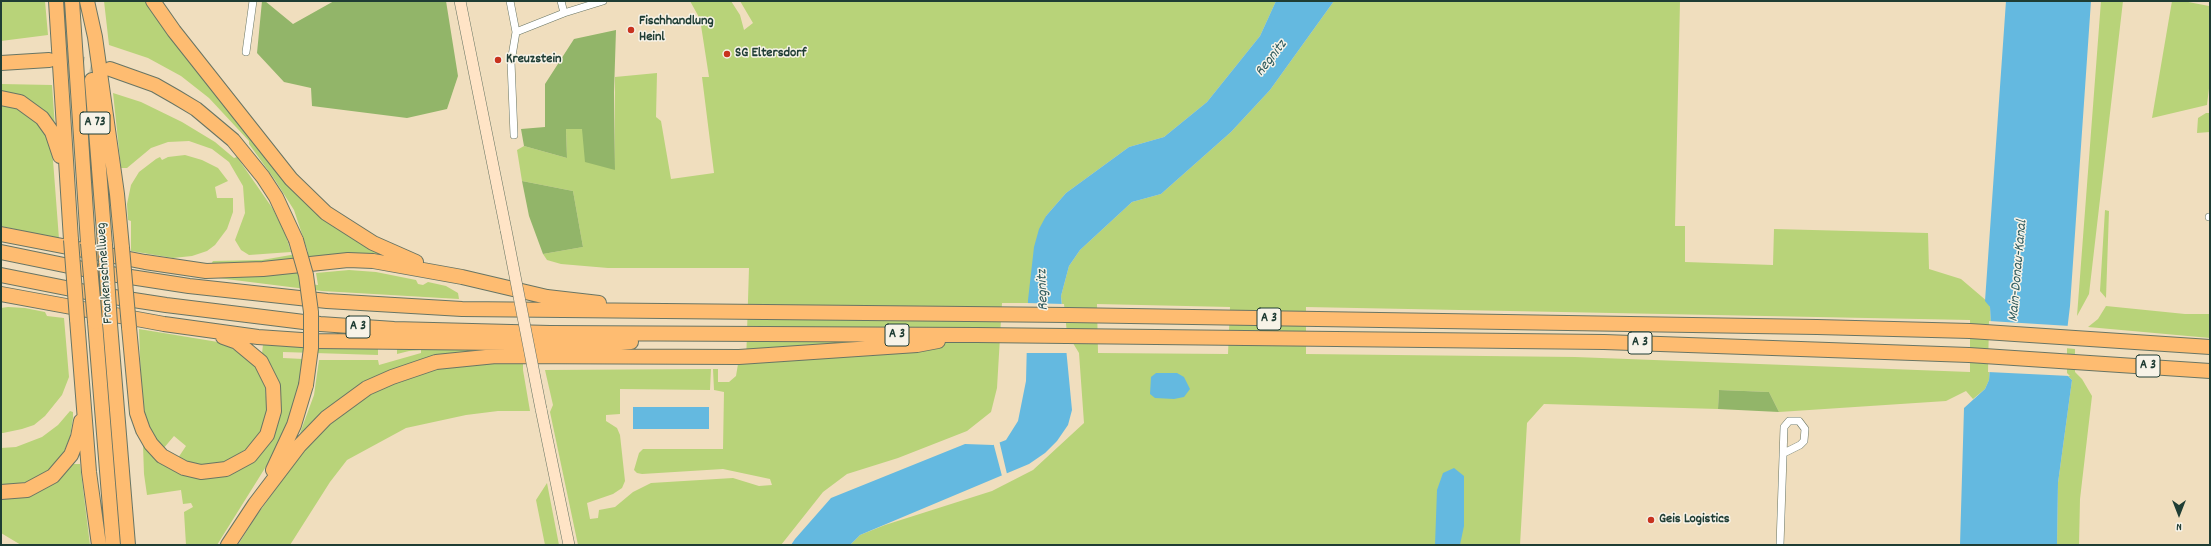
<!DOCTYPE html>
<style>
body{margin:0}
#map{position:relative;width:2211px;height:546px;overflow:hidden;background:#f0debe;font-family:Dekko,sans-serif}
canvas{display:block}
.frame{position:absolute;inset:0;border:2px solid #1f3d34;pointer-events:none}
.north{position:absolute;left:2159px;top:494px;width:40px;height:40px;-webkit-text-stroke:3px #f7f3e8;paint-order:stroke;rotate:180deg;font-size:11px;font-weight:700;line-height:16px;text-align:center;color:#1f3d34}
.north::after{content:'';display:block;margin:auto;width:14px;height:18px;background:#1f3d34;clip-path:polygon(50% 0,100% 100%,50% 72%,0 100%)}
</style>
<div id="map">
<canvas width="2211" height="546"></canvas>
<div class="frame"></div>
<div class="north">N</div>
</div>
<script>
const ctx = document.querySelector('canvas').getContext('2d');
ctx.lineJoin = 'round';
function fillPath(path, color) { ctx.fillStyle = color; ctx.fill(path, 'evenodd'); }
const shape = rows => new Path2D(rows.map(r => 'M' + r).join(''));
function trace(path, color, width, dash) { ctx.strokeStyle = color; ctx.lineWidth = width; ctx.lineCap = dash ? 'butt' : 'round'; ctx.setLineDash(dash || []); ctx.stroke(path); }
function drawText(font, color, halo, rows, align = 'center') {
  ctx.font = font + ' Dekko,sans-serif'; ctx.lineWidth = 3; ctx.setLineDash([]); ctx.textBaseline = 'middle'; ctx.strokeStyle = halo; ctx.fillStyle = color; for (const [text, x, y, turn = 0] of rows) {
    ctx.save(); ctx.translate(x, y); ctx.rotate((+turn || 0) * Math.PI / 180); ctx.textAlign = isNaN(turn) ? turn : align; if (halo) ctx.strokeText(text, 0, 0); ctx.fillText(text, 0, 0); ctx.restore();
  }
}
const green = shape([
 [1,1,45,1,48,35,1,41],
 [104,1,146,1,331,223,381,253,380,256,334,254,255,263,211,264,213,261,262,260,308,252,294,210,275,180,249,144,249,141,209,98,181,76,148,58,109,45],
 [690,1,731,1,740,15,744,30,753,23,740,1,1276,1,1260,36,1207,102,1164,137,1129,147,1066,193,1046,216,1028,303,1002,303,997,388,991,412,967,431,898,458,847,474,823,492,781,545,578,545,550,412,553,405,545,370,711,369,710,390,620,389,620,414,606,415,606,421,617,428,620,435,625,481,622,488,613,494,587,503,590,519,598,518,599,510,615,507,633,492,651,483,733,478,759,486,772,485,770,479,723,469,642,474,637,473,634,470,639,453,643,449,723,449,724,392,714,390,713,369,718,369,718,382,729,382,736,376,738,364,746,364,749,268,608,268,561,264,547,260,543,254,583,247,573,191,522,181,517,150,524,146,567,158,566,129,582,129,615,170,615,77,657,73,656,117,661,121,671,179,714,173,702,77,709,77,700,19],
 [1334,1,1680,1,1675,226,1685,226,1685,262,1773,265,1774,229,1928,233,1929,269,1961,279,1988,302,1990,307,1992,342,1989,380,1985,389,1973,399,1966,391,1946,401,1779,412,1769,392,1719,390,1718,409,1544,404,1527,423,1520,545,850,545,860,535,885,525,992,491,1033,470,1084,423,1079,353,1065,330,1061,296,1069,266,1080,250,1132,202,1161,194,1231,132,1270,90],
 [1097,304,1230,307,1228,354,1098,353],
 [1306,307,1970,320,1970,372,1575,357,1306,354],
 [2101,1,2123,1,2089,294,2077,316],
 [2172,1,2183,1,2209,6,2210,1,2210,80,2207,105,2152,118],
 [1,84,52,85,55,127,1,92],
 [113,93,141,102,182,122,215,142,234,158,237,157,273,209,286,236,291,252,249,255,241,250,235,240,245,213,243,186,229,162,212,149,189,141,168,142,151,148,127,168,121,168],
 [1,103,23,111,39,125,46,134,53,160,59,239,1,226],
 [2206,113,2210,113,2210,132,2197,133,2198,118],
 [185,155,202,160,218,168,228,181,215,187,217,198,233,198,233,212,227,229,215,245,207,251,192,256,173,258,131,251,131,221,128,220,127,204,131,185,139,172,156,159,160,157,162,160,168,157],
 [2105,210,2109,211,2106,298,2100,291],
 [297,270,300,283,318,285,316,273,349,270,376,272,416,280,418,284,423,285,428,282,446,286,458,293,459,299,322,291,218,278,220,276],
 [2106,306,2185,314,2210,314,2210,338,2088,327,2098,319],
 [8,307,25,308,45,312,47,316,64,318,69,377,62,395,45,416,34,425,22,429,3,433,1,433,1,308],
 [139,329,224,343,252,362,258,370,265,385,267,409,262,430,246,449,228,461,207,465,192,465,178,458,186,446,174,436,163,449,160,445,148,428,145,415,141,384],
 [263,344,287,346,378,347,378,355,283,352,283,358,303,359,299,384,286,427,275,452,217,545,186,545,184,512,193,507,191,503,183,504,181,490,147,495,144,474,143,445,163,465,174,471,188,475,213,477,275,430,262,354],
 [397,347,508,348,426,360,300,433,314,395,319,360,378,360,379,365,421,353,421,350,409,351,397,354],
 [2065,348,2075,349,2075,372,2082,379,2092,396,2080,499,2079,545,2057,545,2058,483,2072,380,2065,373],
 [523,361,523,370,530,411,498,411,466,415,406,428,347,460,330,482,290,545,238,545,255,518,311,440,365,396,407,376,437,368,466,364],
 [70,411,73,412,73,418,70,437,62,456,53,467,29,482,1,485,1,448,16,447,42,437,58,425],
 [72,464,80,464,90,545,21,545,1,533,1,498],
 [547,483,559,545,545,545,536,500]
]);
const forest = shape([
 [262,1,265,1,293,24,334,1,446,1,458,76,447,109,407,118,312,106,311,88,284,82,257,53],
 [616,30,614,92,615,170,585,162,582,129,566,129,567,158,524,146,521,129,545,127,545,84,574,39],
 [522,181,573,191,583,247,543,254,529,216],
 [1719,390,1769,392,1779,412,1718,409]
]);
const water = shape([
 [1276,1,1334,1,1270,90,1231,132,1161,194,1132,202,1080,250,1069,266,1061,296,1072,410,1068,425,1057,441,1045,453,1029,464,860,535,850,545,791,545,795,539,831,498,965,444,993,445,1006,440,1018,421,1026,381,1028,300,1034,247,1039,229,1046,216,1066,193,1129,147,1164,137,1207,102,1260,36],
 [2006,1,2091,1,2070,306,2065,348,2065,373,2072,380,2058,483,2057,545,1960,545,1964,408,1985,389,1989,380,1992,342,1990,307,1985,301],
 [1156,373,1177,373,1184,377,1190,389,1184,397,1174,399,1155,398,1150,394,1151,377],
 [633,407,709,407,709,429,633,429],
 [1454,468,1464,476,1464,526,1460,545,1435,545,1437,490,1443,473]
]);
const pier = shape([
 [1026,303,1064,304,1069,353,1024,353],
 [1989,321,2070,326,2067,348,2067,373,2070,376,1988,372],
 [999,440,1007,474,1002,476,993,442]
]);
const highwayTunnel = shape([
 [49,60,80,63,110,69]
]);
const street = shape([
 [510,1,516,32,511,62,514,135],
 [561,1,564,13],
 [516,32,564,13,603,1],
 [246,52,253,1],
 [2209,217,2210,217],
 [1780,545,1784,427,1789,421,1799,421,1805,429,1804,441,1800,445,1784,453]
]);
const secondary = shape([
 [460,1,506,230],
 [541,409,569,545]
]);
const highway = shape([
 [56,1,71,240],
 [72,1,88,243],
 [87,1,95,37,117,194,122,248],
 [153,1,174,31,291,179,326,213,373,243,416,262],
 [1,63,49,60],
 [110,69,155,85,176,97,196,109,233,140,263,177,276,197,296,240],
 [92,80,105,245],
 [1,98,20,102,42,118,52,132,60,156],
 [1,234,145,262,206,271,263,269,348,260,373,261,462,277,547,297,599,303],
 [1,252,98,272,189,286,327,301,462,309,1068,315,1817,327,1970,331,2210,347],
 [1,275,101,295,166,305,320,324,394,329,550,333,977,335,1604,342,1969,355,2210,371],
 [1,294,164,324,258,337,316,341,603,344,631,342],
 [77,319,89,472,99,545],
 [95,322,113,545],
 [110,324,128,545],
 [129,327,137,413,143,430,151,444,162,456,184,468,201,472,226,469,250,456,267,435,274,411,273,386,261,362,237,342,223,337],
 [273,470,294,425,306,385],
 [1,492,27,490,53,476,71,455,78,437,81,421],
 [228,545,255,504,299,446,326,418,367,388,392,377,436,362,496,356,739,357,917,345,938,341]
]);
const secondaryBridge = shape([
 [506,230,541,409]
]);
const highwayBridge = shape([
 [71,240,77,319],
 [296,240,306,275,311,312,311,348,306,385],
 [88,243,95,322],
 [105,245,110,324],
 [122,248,129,327]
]);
const markers = [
 [631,30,4,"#c8321e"],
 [727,54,4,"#c8321e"],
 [498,60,4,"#c8321e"],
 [1651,520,4,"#c8321e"]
];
const shields = [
 [95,123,30],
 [1269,319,24],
 [358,327,24],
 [897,335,24],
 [1640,343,24],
 [2148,366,24]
];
const shieldNames = [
 ["A 73",95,123],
 ["A 3",1269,319],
 ["A 3",358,327],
 ["A 3",897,335],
 ["A 3",1640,343],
 ["A 3",2148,366]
];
const poiNames = [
 ["Fischhandlung",639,22],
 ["Heinl",639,38],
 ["SG Eltersdorf",735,54],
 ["Kreuzstein",506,60],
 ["Geis Logistics",1659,520]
];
const streetNames = [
 ["Frankenschnellweg",106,273,-94]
];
const waterNames = [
 ["Regnitz",1272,59,-52],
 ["Main-Donau-Kanal",2019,271,-85],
 ["Regnitz",1044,290,-92]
];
fillPath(green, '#b8d379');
fillPath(forest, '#92b569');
fillPath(water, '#64b9e0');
fillPath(pier, '#f0debe');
trace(highwayTunnel, '#c6bea2', 14, [14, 7]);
trace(street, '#687564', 8);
trace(secondary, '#687564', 12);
trace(highway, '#687564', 16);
trace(street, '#fff', 7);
trace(secondary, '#ffe4c6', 11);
trace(highway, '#febc71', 14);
trace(secondaryBridge, '#687564', 12, []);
trace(highwayBridge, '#687564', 16, []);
trace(secondaryBridge, '#ffe4c6', 11);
trace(highwayBridge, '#febc71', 14);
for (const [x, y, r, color] of markers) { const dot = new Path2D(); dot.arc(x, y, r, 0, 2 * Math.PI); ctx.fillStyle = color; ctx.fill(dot); trace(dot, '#f7f3e8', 1.5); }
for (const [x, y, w] of shields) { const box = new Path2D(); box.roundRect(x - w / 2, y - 11, w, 22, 3); ctx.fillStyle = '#f7f3e8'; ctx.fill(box); trace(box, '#1f3d34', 1); }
drawText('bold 13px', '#1f3d34', null, shieldNames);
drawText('bold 14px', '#1f3d34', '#f7f3e8', poiNames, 'left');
drawText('14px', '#1f3d34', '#f7f3e8', streetNames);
drawText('italic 15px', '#305c5f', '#f7f3e8', waterNames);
</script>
